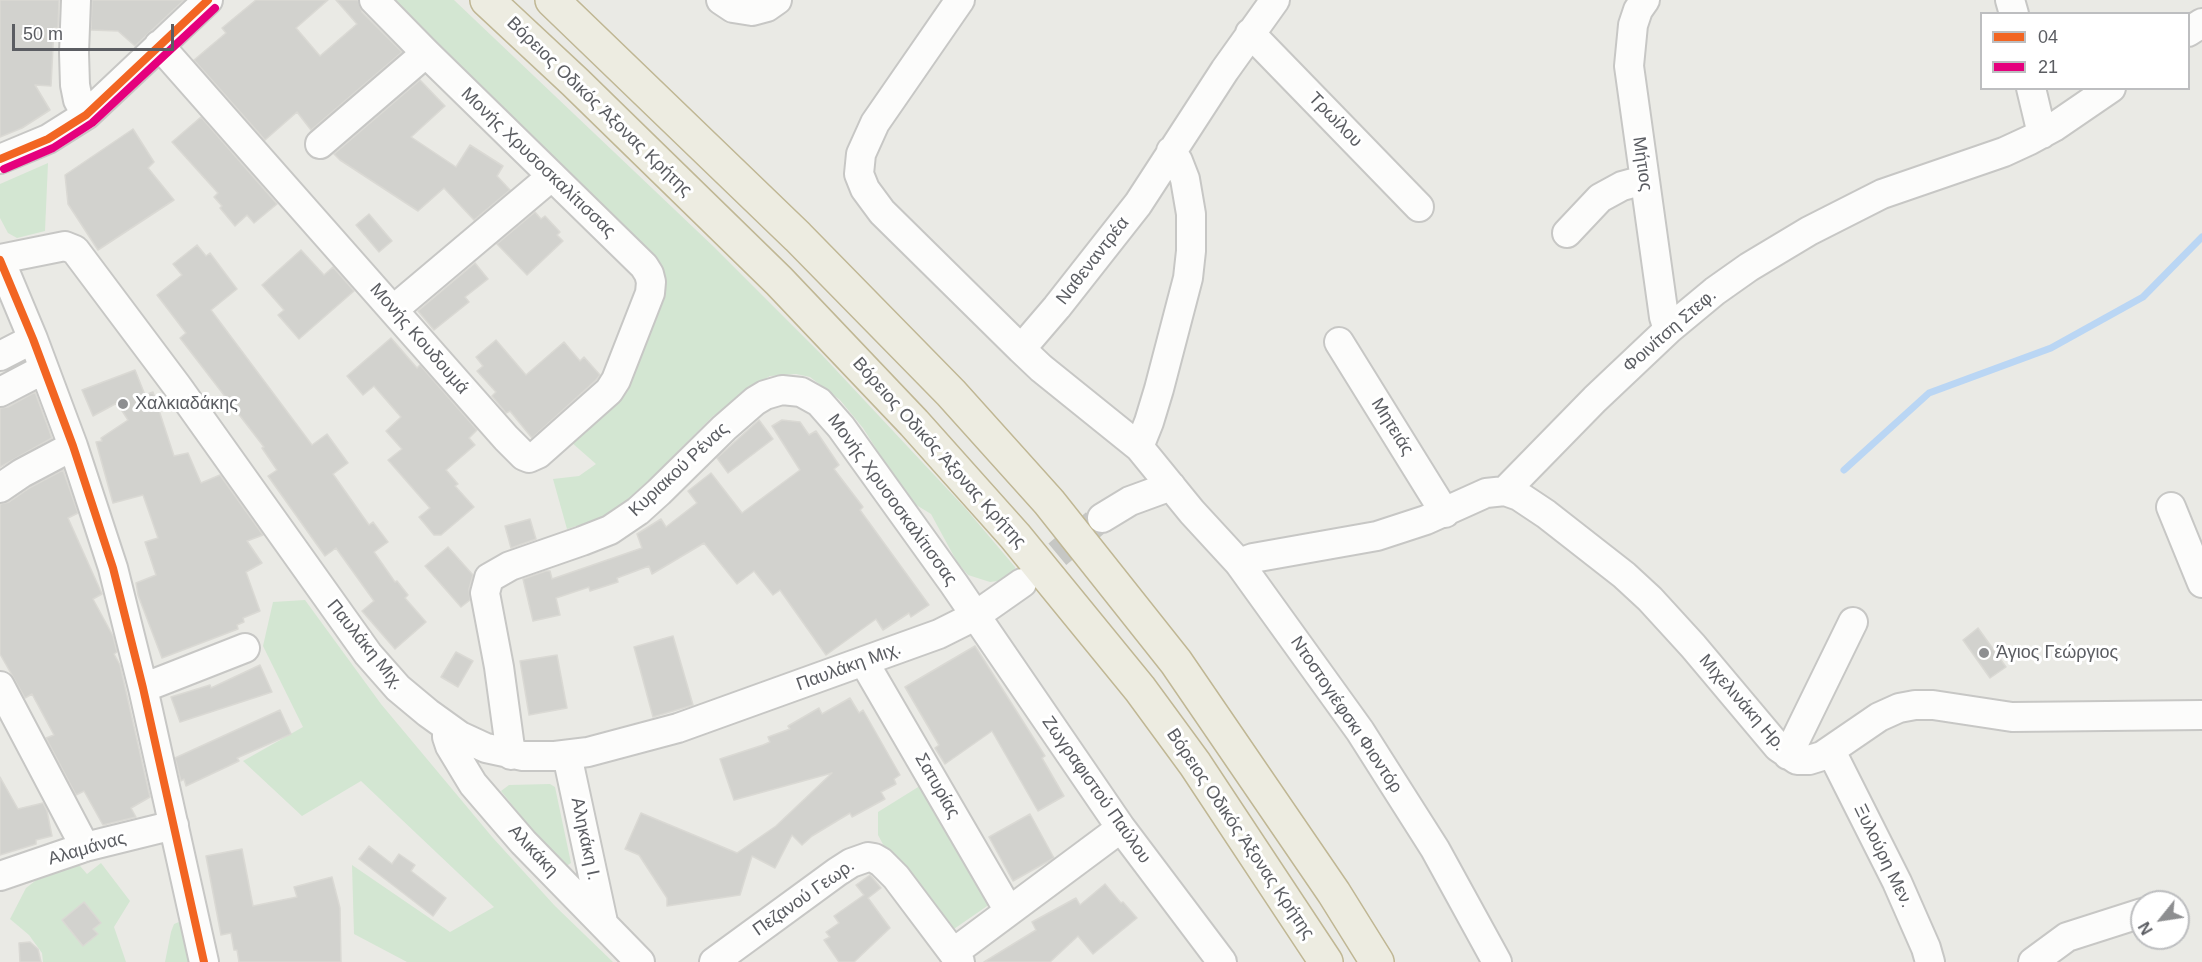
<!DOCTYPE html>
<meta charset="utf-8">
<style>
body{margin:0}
#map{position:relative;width:2202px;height:962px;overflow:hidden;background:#eaeae5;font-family:Helvetica,sans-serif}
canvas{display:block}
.legend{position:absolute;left:1980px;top:12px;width:210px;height:78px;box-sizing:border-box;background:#fff;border:2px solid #bdbec0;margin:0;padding:8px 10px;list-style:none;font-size:18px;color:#5b5d62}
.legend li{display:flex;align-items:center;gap:12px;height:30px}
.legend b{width:30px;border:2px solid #bdbec0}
.north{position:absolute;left:2130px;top:890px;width:60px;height:60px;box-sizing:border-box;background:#fff;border:2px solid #bdbec0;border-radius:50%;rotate:240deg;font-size:16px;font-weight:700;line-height:24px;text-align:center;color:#5b5d62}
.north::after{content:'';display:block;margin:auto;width:21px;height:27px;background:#8d8e90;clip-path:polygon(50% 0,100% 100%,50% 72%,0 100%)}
.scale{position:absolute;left:12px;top:24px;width:162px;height:27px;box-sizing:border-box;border:3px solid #5b5d62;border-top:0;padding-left:8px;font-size:18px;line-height:21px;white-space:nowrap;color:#5b5d62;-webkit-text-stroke:4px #fff;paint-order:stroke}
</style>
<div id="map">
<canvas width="2202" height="962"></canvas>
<ul class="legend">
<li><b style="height:8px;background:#f26522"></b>04</li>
<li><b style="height:8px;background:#e5007d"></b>21</li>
</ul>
<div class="north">N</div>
<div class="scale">50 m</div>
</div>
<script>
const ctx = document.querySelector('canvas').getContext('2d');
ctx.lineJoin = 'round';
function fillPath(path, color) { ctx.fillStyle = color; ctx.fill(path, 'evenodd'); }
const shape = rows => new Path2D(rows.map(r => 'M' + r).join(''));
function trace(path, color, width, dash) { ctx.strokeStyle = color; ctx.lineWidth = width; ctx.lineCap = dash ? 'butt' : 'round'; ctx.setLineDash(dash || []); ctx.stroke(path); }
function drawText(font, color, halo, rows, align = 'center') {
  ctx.font = font + ' Helvetica,sans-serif'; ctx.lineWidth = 6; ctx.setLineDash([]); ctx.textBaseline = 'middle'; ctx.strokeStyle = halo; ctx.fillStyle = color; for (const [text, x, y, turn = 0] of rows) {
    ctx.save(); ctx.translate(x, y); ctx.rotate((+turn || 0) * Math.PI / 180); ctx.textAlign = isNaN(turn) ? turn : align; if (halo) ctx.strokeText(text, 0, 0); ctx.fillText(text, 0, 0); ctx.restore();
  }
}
const green = shape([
 [390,0,454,0,714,247,822,355,966,509,1015,567,1017,574,1006,580,990,582,968,575,957,562,931,514,913,503,904,493,863,428,840,400,810,377,796,374,770,376,758,383,712,417,670,459,656,476,626,503,608,516,567,529,553,479,579,476,596,464,571,442,657,293],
 [48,163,45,231,17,238,8,233,0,218,0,184],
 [305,600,381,704,493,838,555,906,613,962,407,962,354,934,352,865,450,932,494,907,361,781,302,816,243,761,303,727,263,646,273,602],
 [550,784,555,787,571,863,565,867,559,864,501,791,509,785],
 [923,784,990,904,951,931,946,931,884,846,878,835,878,812],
 [74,859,87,874,101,863,130,901,114,927,126,962,43,962,42,953,29,935,10,919,26,888,48,871],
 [179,922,183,922,192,962,165,962,171,932,174,924]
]);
const stream = shape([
 [1844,470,1929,393,2051,348,2143,297,2202,237]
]);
const building = shape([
 [0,0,59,0,58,28,54,28,51,86,35,85,50,110,22,128,0,137,0,0],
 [92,0,184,0,135,46,118,31,91,30,92,0],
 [256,0,328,0,296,28,320,56,357,24,336,0,358,0,362,12,402,52,311,130,297,112,265,140,194,60,226,33,222,28,256,0],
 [420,80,445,106,411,137,456,167,470,145,503,166,497,176,510,190,474,220,444,188,418,211,340,160,334,154,420,80],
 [201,117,277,204,254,223,247,215,235,226,220,208,222,206,214,197,218,193,172,142,201,117],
 [133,129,154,162,148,168,174,200,98,250,68,204,65,175,133,129],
 [535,212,541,219,545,216,560,232,557,235,563,241,527,275,497,244,535,212],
 [369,214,392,241,379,252,356,225,369,214],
 [197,245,206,256,210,253,237,289,211,310,312,445,327,434,348,463,333,474,369,525,373,522,388,542,374,552,395,582,397,581,408,595,405,598,426,622,395,649,362,611,374,601,336,548,325,556,268,476,277,470,262,448,264,447,180,338,186,333,157,295,182,275,173,264,197,245],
 [301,250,324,275,333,267,354,291,299,339,278,315,284,310,262,285,301,250],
 [475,263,488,279,465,297,469,302,434,330,418,311,475,263],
 [391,338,417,368,420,365,477,430,469,438,475,445,446,470,458,484,455,486,474,507,441,535,434,535,419,517,430,508,388,460,402,449,386,431,401,417,374,386,363,395,347,376,391,338],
 [496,340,526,375,564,342,580,361,584,357,600,375,596,380,532,438,510,411,506,413,492,396,496,392,477,371,483,366,476,357,496,340],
 [135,370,145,395,153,392,174,456,188,453,201,483,220,475,263,535,247,541,262,563,246,572,260,611,243,618,244,622,237,625,238,629,162,658,138,595,136,583,156,575,145,542,158,538,143,495,113,503,96,442,102,441,101,438,128,420,117,403,93,416,82,390,135,370],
 [35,392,52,438,0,467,0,408,8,407,35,392],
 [759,420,773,439,728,473,717,458,759,420],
 [782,420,800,422,809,435,816,431,839,465,834,469,863,507,860,510,929,605,911,617,909,613,883,630,876,619,826,655,780,590,773,595,754,571,737,584,704,543,652,574,649,566,617,578,618,582,590,591,589,587,556,598,560,615,533,621,523,579,546,571,550,571,552,579,642,548,637,534,661,519,666,527,697,503,688,491,711,473,742,513,800,470,772,426,782,420],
 [63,470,78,513,68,518,102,594,93,599,113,636,117,652,114,654,120,665,150,797,131,808,136,817,103,825,84,791,76,795,46,738,54,735,32,694,25,698,0,654,0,504,9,502,31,487,63,470],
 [530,519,536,539,511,548,505,526,530,519],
 [448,547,473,575,469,589,470,600,461,607,425,566,448,547],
 [1978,628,2006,667,1990,678,1963,640,1978,628],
 [673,636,693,705,653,717,634,647,673,636],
 [975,646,1045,756,1042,758,1064,796,1038,811,992,731,945,764,935,748,939,745,905,687,975,646],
 [456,652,473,661,458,687,441,677,456,652],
 [557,655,567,708,529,715,520,661,557,655],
 [260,665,272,692,180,722,171,697,210,685,211,688,260,665],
 [850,698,859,713,863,710,900,775,894,779,896,784,881,792,885,799,852,817,850,813,812,836,802,845,792,835,775,868,752,856,740,895,667,906,667,898,639,855,625,849,641,813,737,853,776,826,832,773,734,800,720,759,763,745,770,742,768,737,790,729,788,726,819,708,822,714,850,698],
 [280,710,291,734,237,758,239,761,186,786,184,779,181,781,175,758,280,710],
 [0,777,18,809,43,803,47,811,52,836,36,840,36,844,0,855,0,777],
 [1030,814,1054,858,1013,881,989,837,1030,814],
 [369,846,392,864,399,854,415,865,411,871,446,898,433,916,359,859,369,846],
 [242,849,253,906,297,897,294,887,332,877,340,908,341,962,239,962,237,950,234,950,231,933,221,935,206,856,242,849],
 [870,875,881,888,868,898,890,928,854,962,839,962,824,940,830,937,826,932,839,923,834,916,864,895,856,885,870,875],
 [1105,884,1121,903,1123,902,1137,918,1093,954,1078,936,1050,962,984,962,1036,930,1032,922,1076,898,1080,905,1105,884],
 [84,902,101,923,93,929,98,934,83,946,62,920,84,902],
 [30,942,38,949,41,962,20,962,19,943,30,942]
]);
const minorTunnel = shape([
 [1025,581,1095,523]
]);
const minor = shape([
 [76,0,74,53,75,85,78,100,86,115],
 [721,0,733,8,752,11,767,7,777,0],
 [960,0,875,123,861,154,859,174,865,189,882,212,1021,349],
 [1275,0,1225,70,1138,204,1057,307,1021,349,1041,368,1139,447,1192,512,1239,563,1360,731,1435,849,1497,962],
 [1645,0,1638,10,1633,25,1629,66,1664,317,1668,330],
 [2010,0,2014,14],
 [2188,32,2202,23],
 [1250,33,1419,207],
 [159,45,506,438,524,456,529,458,538,454,609,391,616,380,650,293,651,282,649,274,644,266,426,53,374,0],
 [2031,88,2042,134],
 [320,144,426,53],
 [0,159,48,139,86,115,208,0],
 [1567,233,1600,198,1622,186,1644,180],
 [0,259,65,246,75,250,177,386,368,654,398,688,428,713,460,736,486,748,523,756,555,756,588,752,678,728,939,634,975,616,1022,583],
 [0,260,33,339,73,446,113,568,143,688,204,962],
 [393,310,552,176],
 [1339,342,1445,513],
 [0,356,33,339],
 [0,392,44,369],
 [1139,447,1149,422,1159,389,1188,278,1191,251,1191,214,1185,179,1178,161,1171,151],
 [0,488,22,473,73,446],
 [1505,491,1519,496,1546,514,1624,575,1650,599,1693,646,1778,747,1797,760,1809,760,1822,756,1879,717,1899,708,1915,705,1933,705,2012,717,2202,715],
 [2171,507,2202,583],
 [1102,518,1130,501,1171,486],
 [1239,563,1253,558,1377,536,1426,520,1486,493,1505,491,1595,399,1668,330,1715,291,1749,267,1809,231,1882,194,2004,152,2030,140,2054,127,2111,88],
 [864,662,1009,911],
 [0,686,85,847],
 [143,688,245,648],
 [447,728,447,737,450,746,473,784,523,842,640,962],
 [1831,751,1897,882,1926,948,1930,962],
 [511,755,499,667,485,593,489,578,510,566,582,541,610,530,638,511,659,492,724,428,755,401,765,395,782,390,801,392,819,402,841,427,954,584,1121,828,1222,962],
 [567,755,603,922],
 [1788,755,1853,622],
 [0,876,85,847,174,825],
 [953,953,1121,828],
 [714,962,837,872,851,863,868,857,874,858,881,862,896,877,960,962],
 [2033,962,2067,937,2142,913]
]);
const highway = shape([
 [487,0,575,82,779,281,914,423,1015,536,1140,689,1195,764,1326,962],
 [552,0,798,237,951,393,1049,502,1176,662,1334,893,1377,962]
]);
const bus1 = shape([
 [0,159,48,139,86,115,208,0],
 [0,260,33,339,73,446,113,568,143,688,204,962]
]);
const bus2 = shape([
 [4,169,53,148,92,123,215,8]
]);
const markers = [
 [123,404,6,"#8d8e90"],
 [1984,653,6,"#8d8e90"]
];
const streetNames = [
 ["Βόρειος Οδικός Άξονας Κρήτης",599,107,44],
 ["Τρωίλου",1335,120,46],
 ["Μονής Χρυσοσκαλίτισσας",538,163,44],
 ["Μήτιος",1642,164,82],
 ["Ναθεναντρέα",1093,261,-52],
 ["Φοινίτση Στεφ.",1670,331,-41],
 ["Μονής Κουδουμά",419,339,49],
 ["Μητειάς",1392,427,58],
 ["Βόρειος Οδικός Άξονας Κρήτης",939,453,48],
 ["Κυριακού Ρένας",679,470,-43],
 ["Μονής Χρυσοσκαλίτισσας",892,500,54],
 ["Παυλάκη Μιχ.",365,645,51],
 ["Παυλάκη Μιχ.",849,667,-20],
 ["Μιχελινάκη Ηρ.",1742,703,49],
 ["Ντοστογιέφσκι Φιοντόρ",1346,715,56],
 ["Σατυρίας",937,786,60],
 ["Ζωγραφιστού Παύλου",1096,790,55],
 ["Βόρειος Οδικός Άξονας Κρήτης",1240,834,56],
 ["Αληκάκη Ι.",585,839,78],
 ["Αλαμάνας",87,849,-16],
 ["Αλικάκη",533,851,47],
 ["Ξυλούρη Μεν.",1883,856,64],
 ["Πεζανού Γεωρ.",804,898,-35]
];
const poiNames = [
 ["Χαλκιαδάκης",135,404],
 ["Άγιος Γεώργιος",1996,653]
];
fillPath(green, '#d3e6d2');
trace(stream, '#bad6f4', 7);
fillPath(building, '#d2d2ce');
trace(building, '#dad9d4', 1.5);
trace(minorTunnel, '#c6c7c4', 28, [28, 14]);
trace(minor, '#c7c7c5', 32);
trace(highway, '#c0b794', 36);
trace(minor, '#fcfcfb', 28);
trace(highway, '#edece1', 33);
trace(bus1, '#f26522', 8);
trace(bus2, '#e5007d', 8);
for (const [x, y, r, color] of markers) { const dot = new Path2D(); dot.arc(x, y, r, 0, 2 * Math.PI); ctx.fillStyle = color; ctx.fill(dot); trace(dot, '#fff', 2); }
drawText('18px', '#5b5d62', '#fff', streetNames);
drawText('18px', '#5b5d62', '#fff', poiNames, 'left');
</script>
